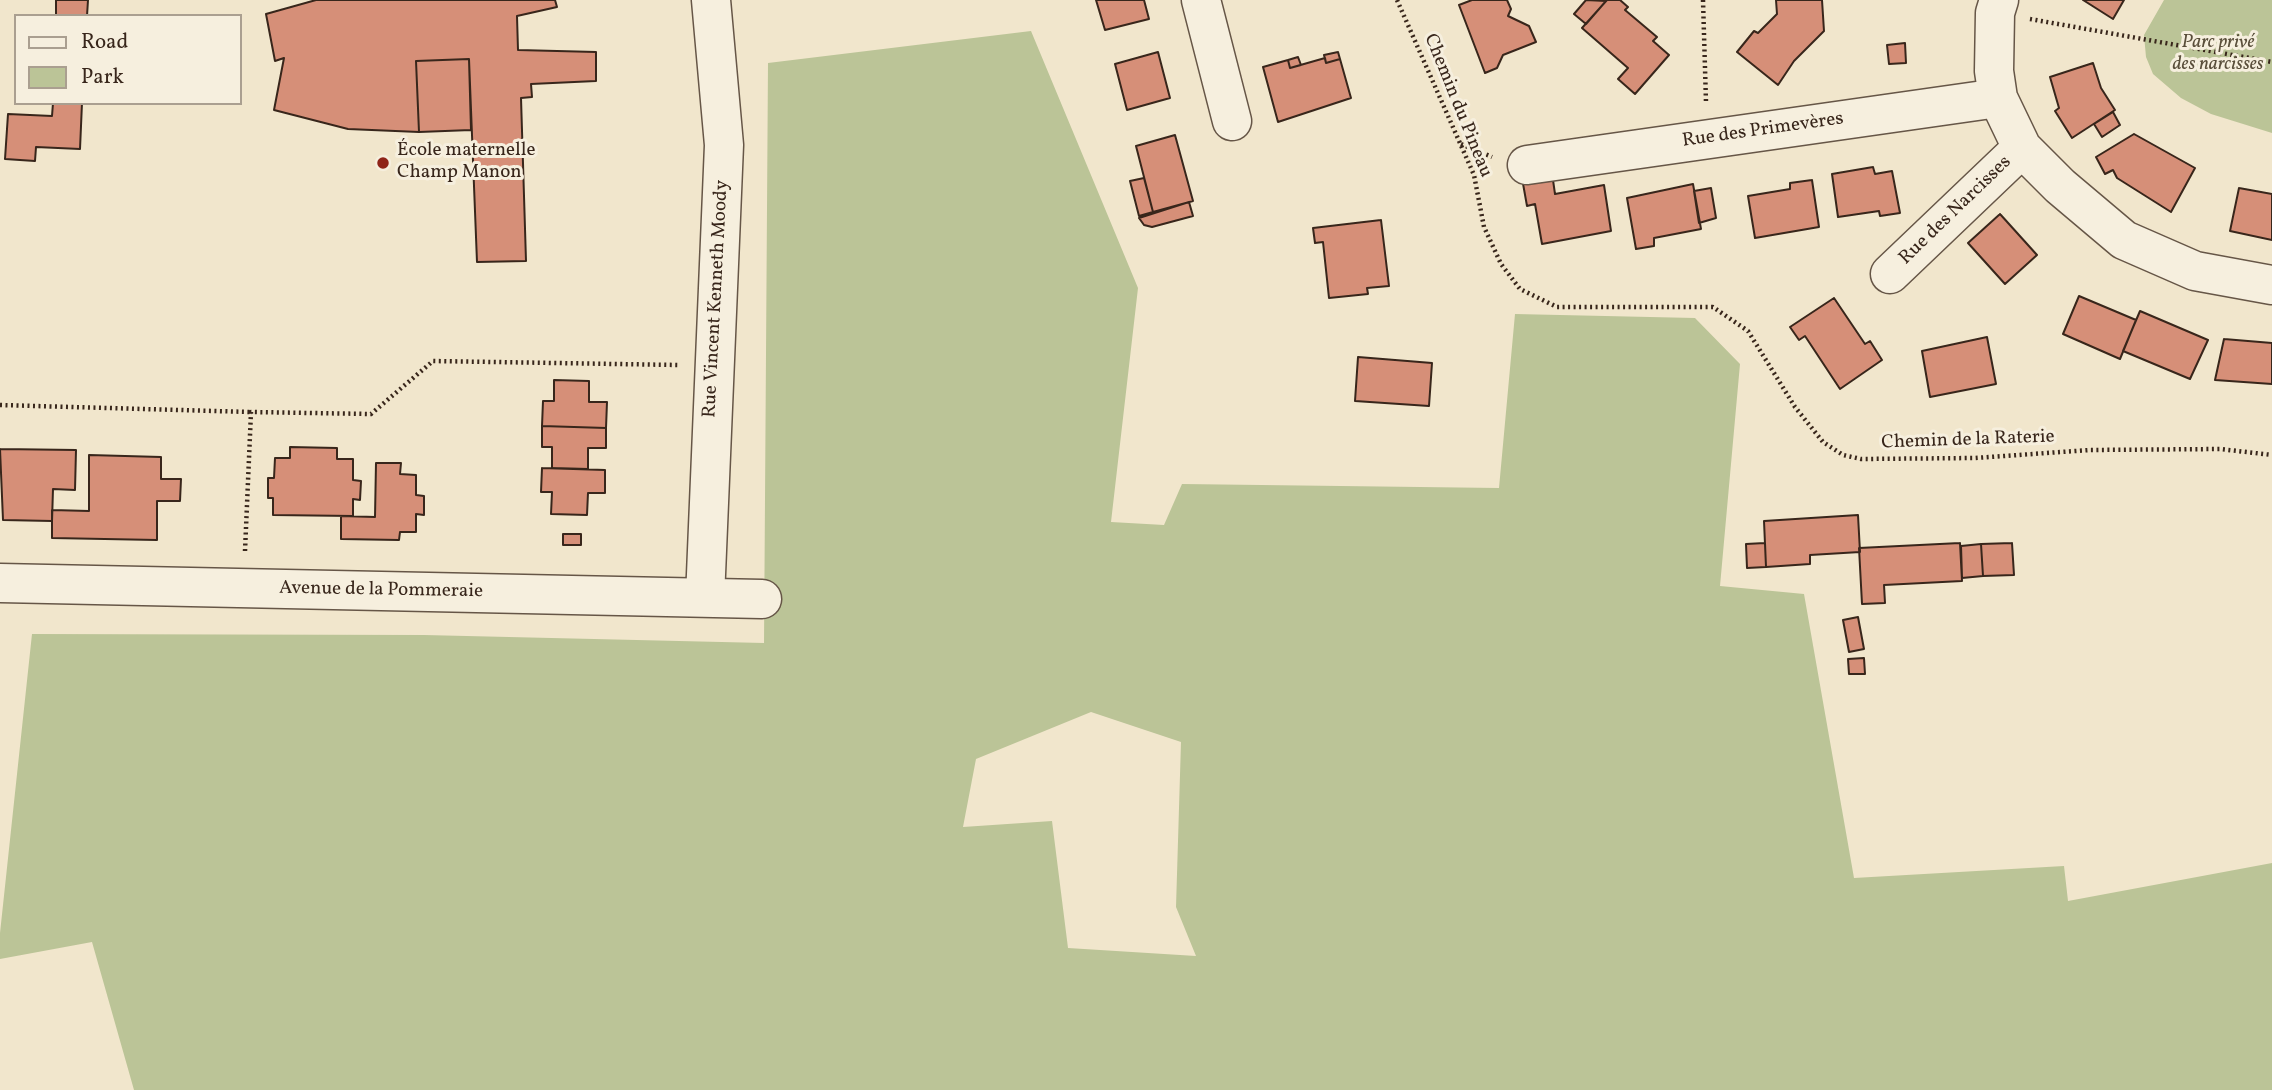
<!DOCTYPE html>
<meta charset="utf-8">
<style>
body{margin:0}
#map{position:relative;width:2272px;height:1090px;overflow:hidden;background:#f1e6cc;font-family:Vollkorn,serif}
canvas{display:block}
.legend{position:absolute;left:14px;top:14px;width:228px;height:91px;box-sizing:border-box;background:#f6efde;border:2px solid #aa9f90;margin:0;padding:9px 12px;list-style:none;font-size:21px;color:#38261b}
.legend li{display:flex;align-items:center;gap:14px;height:35px}
.legend b{width:35px;border:2px solid #aa9f90}
</style>
<div id="map">
<canvas width="2272" height="1090"></canvas>
<ul class="legend">
<li><b style="height:9px;background:#f6efde"></b>Road</li>
<li><b style="height:19px;background:#bbc497"></b>Park</li>
</ul>
</div>
<script>
const ctx = document.querySelector('canvas').getContext('2d');
ctx.lineJoin = 'round';
function fillPath(path, color) { ctx.fillStyle = color; ctx.fill(path, 'evenodd'); }
const shape = rows => new Path2D(rows.map(r => 'M' + r).join(''));
function trace(path, color, width, dash) { ctx.strokeStyle = color; ctx.lineWidth = width; ctx.lineCap = dash ? 'butt' : 'round'; ctx.setLineDash(dash || []); ctx.stroke(path); }
function drawText(font, color, halo, rows, align = 'center') {
  ctx.font = font + ' Vollkorn,serif'; ctx.lineWidth = 6; ctx.setLineDash([]); ctx.textBaseline = 'middle'; ctx.strokeStyle = halo; ctx.fillStyle = color; for (const [text, x, y, turn = 0] of rows) {
    ctx.save(); ctx.translate(x, y); ctx.rotate((+turn || 0) * Math.PI / 180); ctx.textAlign = isNaN(turn) ? turn : align; if (halo) ctx.strokeText(text, 0, 0); ctx.fillText(text, 0, 0); ctx.restore();
  }
}
const green = shape([
 [2164,0,2272,0,2272,133,2211,114,2181,98,2153,74,2146,57,2144,35],
 [1031,31,1138,288,1111,522,1164,525,1182,484,1499,488,1515,314,1695,318,1740,364,1720,586,1804,594,1854,878,2064,866,2068,901,2272,863,2272,1090,134,1090,92,942,0,959,0,933,32,634,424,635,764,643,768,63],
 [1091,712,1181,742,1176,907,1196,956,1068,948,1052,821,963,827,976,759]
]);
const building = shape([
 [56,0,88,0,87,16,56,16,56,0],
 [316,0,555,0,557,7,517,16,518,50,596,52,596,81,531,84,532,97,521,98,526,261,477,262,469,59,416,61,419,132,348,129,274,110,284,58,275,61,266,14,316,0],
 [1096,0,1144,0,1149,19,1105,30,1096,0],
 [1472,0,1507,0,1511,9,1508,16,1529,26,1536,42,1503,55,1497,68,1485,73,1459,5,1472,0],
 [1586,0,1606,1,1586,24,1574,14,1586,0],
 [1620,0,1628,7,1625,10,1657,37,1653,41,1669,55,1635,94,1618,79,1628,68,1582,28,1607,0,1620,0],
 [1776,0,1822,0,1824,31,1794,61,1778,85,1737,52,1754,31,1758,33,1777,14,1776,0],
 [2083,0,2124,0,2113,19,2083,0],
 [1905,43,1906,63,1889,64,1887,45,1905,43],
 [1158,52,1170,98,1127,110,1115,64,1158,52],
 [1338,52,1340,59,1326,63,1324,55,1338,52],
 [1298,57,1301,65,1290,68,1288,60,1298,57],
 [1325,58,1326,63,1340,59,1351,98,1278,122,1263,67,1288,60,1290,68,1325,58],
 [469,59,471,130,419,132,416,61,469,59],
 [2093,63,2101,88,2115,110,2072,138,2055,111,2059,108,2050,77,2093,63],
 [53,103,82,103,80,149,36,147,35,161,5,159,8,114,52,116,53,103],
 [2113,112,2120,125,2102,137,2094,124,2113,112],
 [2134,134,2195,168,2171,212,2117,178,2113,170,2105,174,2096,157,2134,134],
 [1175,135,1193,201,1153,212,1136,146,1175,135],
 [1873,167,1875,174,1892,171,1900,213,1880,216,1879,211,1838,217,1832,174,1873,167],
 [1552,173,1555,194,1604,185,1611,231,1542,244,1535,204,1527,206,1522,178,1552,173],
 [1144,178,1153,212,1139,216,1130,181,1144,178],
 [1812,180,1819,227,1755,238,1748,196,1790,189,1790,183,1812,180],
 [1693,184,1701,229,1654,238,1654,246,1636,249,1627,198,1693,184],
 [1711,188,1716,218,1699,223,1694,191,1711,188],
 [2239,188,2272,194,2272,240,2230,231,2239,188],
 [1189,202,1193,216,1152,227,1144,225,1139,218,1189,202],
 [2000,214,2037,255,2005,284,1968,243,2000,214],
 [1381,220,1389,286,1367,288,1368,294,1329,298,1323,242,1315,243,1313,228,1381,220],
 [2079,296,2136,320,2120,359,2063,334,2079,296],
 [1834,298,1865,344,1870,341,1882,360,1840,389,1805,336,1799,340,1790,327,1834,298],
 [2140,311,2208,340,2190,379,2123,351,2140,311],
 [1987,337,1996,384,1930,397,1922,351,1987,337],
 [2224,339,2272,343,2272,384,2215,380,2224,339],
 [1358,357,1432,363,1429,406,1355,401,1358,357],
 [554,380,589,381,589,402,607,402,606,428,542,426,543,401,554,401,554,380],
 [542,426,606,428,606,448,588,448,588,469,552,468,552,447,542,447,542,426],
 [290,447,337,448,337,459,353,459,353,480,361,481,360,500,353,499,353,516,273,515,273,498,268,498,268,478,274,478,275,458,290,458,290,447],
 [0,449,76,450,75,490,53,489,52,521,3,520,0,449],
 [89,455,161,457,161,479,181,479,180,501,157,501,157,540,52,538,52,510,89,511,89,455],
 [376,463,401,463,400,474,416,475,416,495,424,496,424,515,416,514,416,532,400,532,399,540,341,539,341,516,375,517,376,463],
 [542,468,605,470,605,493,588,493,587,515,551,514,552,492,541,492,542,468],
 [1858,515,1860,552,1810,555,1810,564,1766,567,1764,521,1858,515],
 [563,534,581,534,581,545,563,545,563,534],
 [1765,543,1766,567,1747,568,1746,544,1765,543],
 [1960,543,1962,581,1884,585,1885,603,1862,604,1859,548,1960,543],
 [2012,543,2014,575,1983,576,1981,544,2012,543],
 [1981,544,1983,576,1962,578,1961,546,1981,544],
 [1858,617,1864,649,1849,652,1843,620,1858,617],
 [1864,658,1865,674,1849,674,1848,659,1864,658]
]);
const path = shape([
 [1397,0,1474,175,1484,227,1501,264,1520,289,1557,307,1713,307,1748,331,1795,407,1823,442,1843,455,1861,459,1975,458,2090,450,2220,449,2272,455],
 [1703,0,1706,102],
 [2030,19,2272,62],
 [1461,144,1492,157],
 [0,405,251,412],
 [245,551,251,412,371,414,433,361,678,365]
]);
const street = shape([
 [1201,0,1232,121],
 [1999,0,1995,13,1994,71,1998,98,2022,148,2060,186,2124,240,2195,271,2272,285],
 [1527,165,1998,98],
 [1890,274,2022,148],
 [0,583,762,599],
 [705,598,724,145,711,0]
]);
const markers = [
 [383,163,7,"#8f2418"]
];
const parkNames = [
 ["Parc privé",2218,44],
 ["des narcisses",2218,66]
];
const streetNames = [
 ["Chemin du Pineau",1457,106,68],
 ["Rue des Primevères",1763,131,-8],
 ["Rue des Narcisses",1956,211,-44],
 ["Rue Vincent Kenneth Moody",717,299,-87],
 ["Chemin de la Raterie",1968,441,-2],
 ["Avenue de la Pommeraie",381,591,1]
];
const poiNames = [
 ["École maternelle",397,152],
 ["Champ Manon",397,174]
];
fillPath(green, '#bbc497');
fillPath(building, '#d68f78');
trace(building, '#38261b', 2);
trace(street, '#665647', 41);
trace(path, '#38261b', 4.5, [2, 3.5]);
trace(street, '#f6efde', 38);
for (const [x, y, r, color] of markers) { const dot = new Path2D(); dot.arc(x, y, r, 0, 2 * Math.PI); ctx.fillStyle = color; ctx.fill(dot); trace(dot, '#f6efde', 2.5); }
drawText('italic 19px', '#594e3a', '#f6efde', parkNames);
drawText('19px', '#38261b', '#f6efde', streetNames);
drawText('19px', '#38261b', '#f6efde', poiNames, 'left');
</script>
